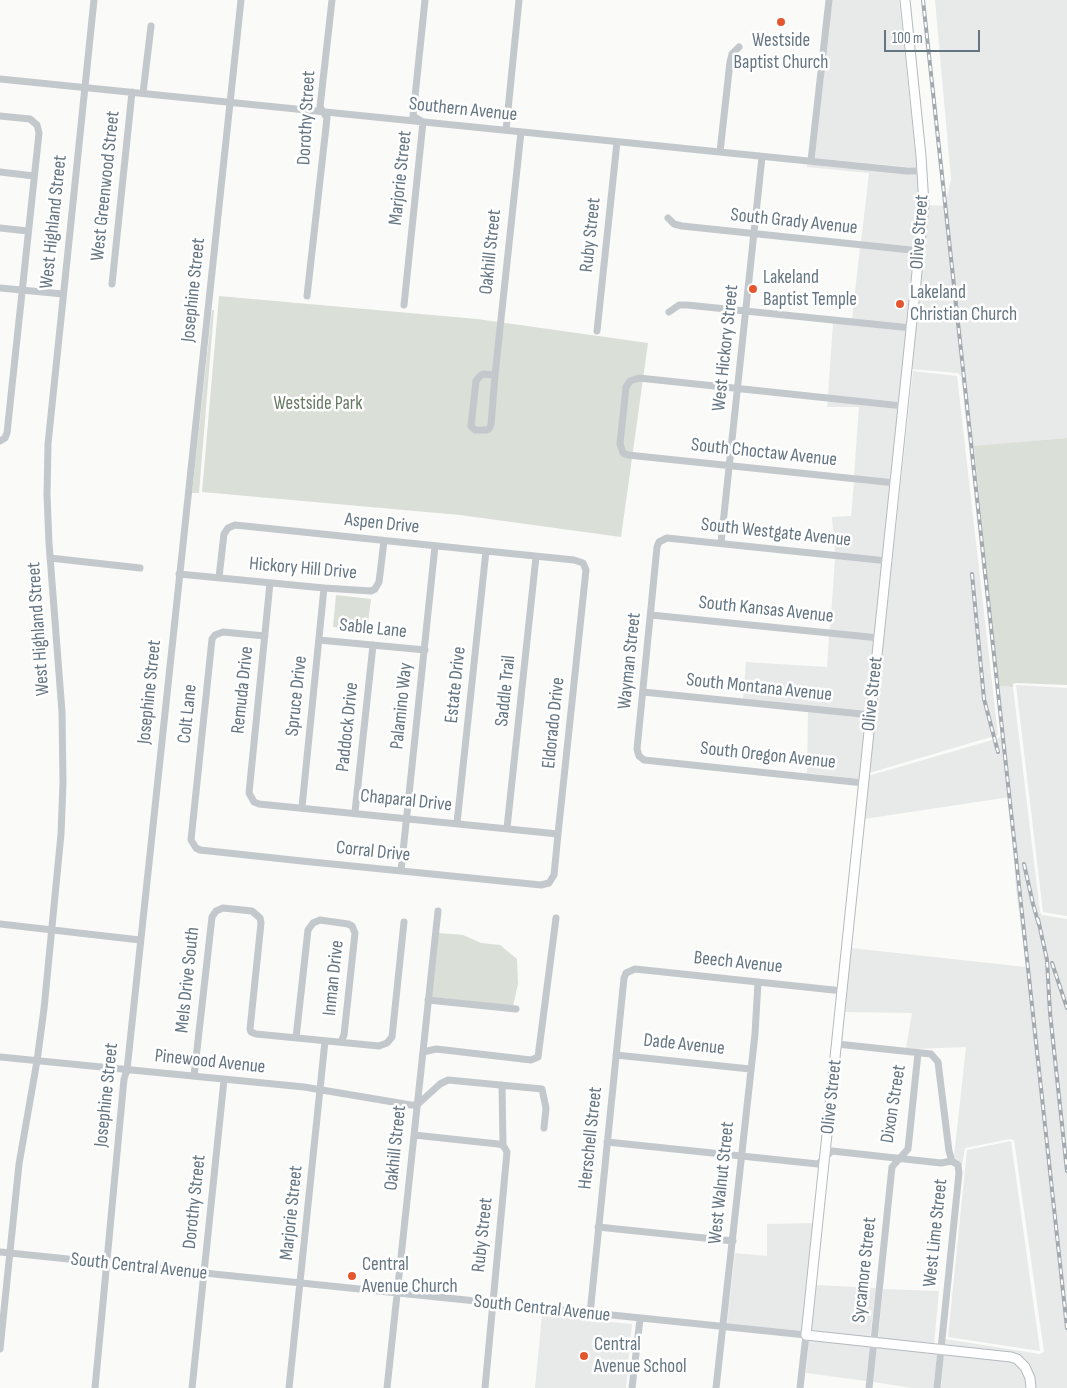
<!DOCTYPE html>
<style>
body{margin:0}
#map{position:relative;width:1067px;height:1388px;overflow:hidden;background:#fafaf8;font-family:"Sofia Sans Condensed",sans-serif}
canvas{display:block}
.scale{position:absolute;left:884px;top:30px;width:96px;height:22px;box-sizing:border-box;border:2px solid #657683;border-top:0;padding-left:6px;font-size:15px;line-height:18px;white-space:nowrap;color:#657683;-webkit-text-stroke:4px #fff;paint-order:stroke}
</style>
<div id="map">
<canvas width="1067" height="1388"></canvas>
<div class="scale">100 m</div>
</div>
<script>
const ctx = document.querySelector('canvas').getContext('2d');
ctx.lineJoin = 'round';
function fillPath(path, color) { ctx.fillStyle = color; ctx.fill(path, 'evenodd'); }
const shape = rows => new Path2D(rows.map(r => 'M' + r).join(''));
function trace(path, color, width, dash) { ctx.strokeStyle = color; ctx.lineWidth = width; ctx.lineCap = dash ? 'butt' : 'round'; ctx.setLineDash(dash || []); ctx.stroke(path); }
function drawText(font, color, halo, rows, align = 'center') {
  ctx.font = font + ' "Sofia Sans Condensed",sans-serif'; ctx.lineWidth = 5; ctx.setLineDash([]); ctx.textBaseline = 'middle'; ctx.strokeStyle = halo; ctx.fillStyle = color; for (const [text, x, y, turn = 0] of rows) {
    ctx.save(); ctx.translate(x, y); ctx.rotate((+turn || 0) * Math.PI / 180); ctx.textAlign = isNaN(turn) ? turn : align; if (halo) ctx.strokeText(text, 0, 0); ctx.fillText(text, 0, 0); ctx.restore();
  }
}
const built = shape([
 [832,0,899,0,917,168,815,158],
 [935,0,1067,0,1067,438,974,447,998,686,1013,687,1040,912,1042,915,1067,919,1067,1388,1035,1388,1032,1370,1027,1363,1023,1359,1012,1354,945,1345,945,1339,1040,1354,1044,1352,1014,1140,1010,1139,965,1148,962,1166,954,1156,966,1047,916,1049,906,1048,912,1013,844,1012,851,948,1026,967,1016,889,1010,797,864,819,868,776,999,738,1001,735,961,376,958,373,911,369,927,205,945,206,951,179],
 [807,164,918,175,920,205,916,248,861,242,869,173,807,167],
 [860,248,915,254,908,325,852,319],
 [833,323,907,331,900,402,828,395],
 [913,371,957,376,998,735,869,773],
 [828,401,899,409,892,480,854,476,859,407,827,407],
 [854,482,891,486,884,557,835,552,832,517,851,516],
 [835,559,883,564,875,635,830,630],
 [829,636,875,641,868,712,743,699,746,662,827,667],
 [1016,685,1067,688,1067,916,1043,912],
 [808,712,867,718,860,779,807,773],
 [1011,1141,1040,1351,948,1337,967,1150],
 [815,1223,803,1331,727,1324,735,1253,767,1256,767,1224],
 [816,1285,876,1288,870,1338,810,1332],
 [883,1289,939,1291,934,1344,937,1345,878,1339],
 [542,1315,632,1324,626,1388,535,1388],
 [809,1338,870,1345,866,1381,806,1373],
 [877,1345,937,1351,934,1388,912,1388,873,1382],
 [944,1352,1015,1362,1025,1373,1028,1388,941,1388]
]);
const green = shape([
 [219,296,477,319,648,343,621,537,460,515,202,492],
 [212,310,214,310,199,493,192,493],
 [1067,438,1067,685,1016,683,1013,684,1013,687,998,686,974,446],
 [336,595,371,599,367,631,333,627],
 [439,933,463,935,481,943,500,945,517,959,518,984,513,1006,432,997]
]);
const minor = shape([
 [0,79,907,171,922,171],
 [143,93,151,26],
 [0,116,30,119,37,125,39,133,7,433,5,438,0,441],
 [506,130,519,0],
 [720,152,730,62,732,54,739,47],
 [811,161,829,0],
 [0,172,34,176],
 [668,218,674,224,682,226,920,251],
 [0,228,28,231],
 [112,284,132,92],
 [0,288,63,294],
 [307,296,327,118,320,107,332,0],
 [404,305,423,122,413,116,425,0],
 [669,312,679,305,687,305,911,328],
 [597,331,617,142],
 [495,375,483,374,480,376,476,381,471,426,475,430,486,430,489,429,491,425,495,375,521,132],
 [895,483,628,455,623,453,620,444,626,387,630,381,639,378,903,406],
 [721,543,762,157],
 [50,558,140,568],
 [179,574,324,588,371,591,375,589,379,582,384,541],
 [219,577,224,534,228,528,235,525,486,551,574,560,583,563,586,570,558,834,554,875,549,883,541,885,302,861,200,850,196,848,191,840,212,639,215,635,223,632,265,636],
 [270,583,249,793,254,802,259,804,558,834],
 [651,615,879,638],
 [319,640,425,650],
 [643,692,871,715],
 [864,783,644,760,639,756,637,749,657,547,659,542,667,538,888,561],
 [302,807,324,588],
 [355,812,373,645],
 [457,823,486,551],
 [507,828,536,557],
 [401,871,435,546],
 [0,924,140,940],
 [428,1000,516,1009],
 [296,1038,308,930,313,923,320,920,348,924,352,926,355,933,344,1035,341,1042],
 [837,1044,931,1054,938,1062,949,1151,952,1161,958,1165,959,1173,937,1388],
 [423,1052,436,1049,531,1060,538,1057,556,918],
 [616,1055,750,1069],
 [0,1057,304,1087,411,1105,417,1105,440,1084,448,1080,542,1089,546,1108,544,1128],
 [194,1076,212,917,216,911,223,908,252,911,260,918,261,923,250,1029,251,1032,256,1034,379,1046,387,1043,392,1037,404,922],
 [502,1085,503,1145],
 [414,1135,498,1144,503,1145,507,1152,485,1388],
 [607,1142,818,1164,832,1151,941,1163,952,1161],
 [598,1227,733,1241],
 [0,1252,806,1335,800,1388],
 [590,1314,624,978,626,973,635,969,843,991],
 [0,1349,19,1164,37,1061,44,1009,61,834,63,783,62,712,49,543,47,495,48,444,94,0],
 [95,1388,124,1079,127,1070,241,0],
 [192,1388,224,1080],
 [289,1388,325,1041],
 [387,1388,438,911],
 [632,1388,640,1319],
 [716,1388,755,1034,758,982],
 [869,1388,892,1167,908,1149,918,1053]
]);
const major = shape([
 [905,0,921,156,924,205,806,1335,1011,1357,1017,1359,1025,1367,1030,1378,1031,1388]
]);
const rail = shape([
 [923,0,1067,1328],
 [972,574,984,699,998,752],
 [1024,864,1033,904,1039,925],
 [1038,919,1047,960,1050,1013,1067,1171],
 [1052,963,1067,1008]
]);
const markers = [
 [781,22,5,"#e4572e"],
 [753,289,5,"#e4572e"],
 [900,304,5,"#e4572e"],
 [352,1276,5,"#e4572e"],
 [584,1356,5,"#e4572e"]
];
const poiNames = [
 ["Westside",781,41,"center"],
 ["Baptist Church",781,63,"center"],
 ["Lakeland",763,278],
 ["Baptist Temple",763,300],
 ["Lakeland",910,293],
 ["Christian Church",910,315],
 ["Central",362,1265],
 ["Avenue Church",362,1287],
 ["Central",594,1345],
 ["Avenue School",594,1367]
];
const streetNames = [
 ["Southern Avenue",463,110,6],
 ["Dorothy Street",307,118,-87],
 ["Marjorie Street",401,178,-84],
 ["West Greenwood Street",106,186,-84],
 ["West Highland Street",54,222,-84],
 ["South Grady Avenue",794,222,6],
 ["Olive Street",920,232,-86],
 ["Ruby Street",591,235,-84],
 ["Oakhill Street",491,252,-84],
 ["Josephine Street",194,290,-84],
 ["West Hickory Street",726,348,-84],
 ["South Choctaw Avenue",764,453,6],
 ["Aspen Drive",382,524,6],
 ["South Westgate Avenue",776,533,6],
 ["Hickory Hill Drive",303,569,5],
 ["South Kansas Avenue",766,610,6],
 ["West Highland Street",39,629,-94],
 ["Sable Lane",373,629,6],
 ["Wayman Street",630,661,-84],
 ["Estate Drive",456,685,-84],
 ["South Montana Avenue",759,688,6],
 ["Remuda Drive",243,690,-84],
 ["Saddle Trail",506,691,-84],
 ["Josephine Street",150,692,-84],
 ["Olive Street",873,694,-84],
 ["Spruce Drive",297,696,-84],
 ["Palamino Way",402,706,-84],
 ["Colt Lane",188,714,-84],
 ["Eldorado Drive",554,723,-84],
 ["Paddock Drive",348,727,-84],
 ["South Oregon Avenue",768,756,6],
 ["Chaparal Drive",406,801,6],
 ["Corral Drive",373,852,6],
 ["Beech Avenue",738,963,6],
 ["Inman Drive",334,978,-84],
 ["Mels Drive South",188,980,-84],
 ["Dade Avenue",684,1045,6],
 ["Pinewood Avenue",210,1062,6],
 ["Josephine Street",107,1095,-84],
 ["Olive Street",832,1097,-84],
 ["Dixon Street",894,1104,-81],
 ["Herschell Street",591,1138,-84],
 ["Oakhill Street",396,1148,-84],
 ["West Walnut Street",722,1183,-84],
 ["Dorothy Street",195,1202,-84],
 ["Marjorie Street",292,1213,-84],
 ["West Lime Street",936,1233,-84],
 ["Ruby Street",483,1235,-84],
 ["South Central Avenue",139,1267,6],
 ["Sycamore Street",865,1270,-84],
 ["South Central Avenue",542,1309,6]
];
const parkNames = [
 ["Westside Park",318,404]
];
fillPath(built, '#e8e9e9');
fillPath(green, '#dadfd7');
trace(major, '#b5babe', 11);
trace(minor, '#c3c8cc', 7);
trace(major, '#fff', 9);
trace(rail, '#a2aab0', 4);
trace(rail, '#fff', 2, [5.5]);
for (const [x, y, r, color] of markers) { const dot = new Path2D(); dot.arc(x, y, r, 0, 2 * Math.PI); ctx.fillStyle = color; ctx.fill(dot); trace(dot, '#fff', 2); }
drawText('19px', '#657683', '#fff', poiNames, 'left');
drawText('19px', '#657683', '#fff', streetNames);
drawText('19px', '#687a64', '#fff', parkNames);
</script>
